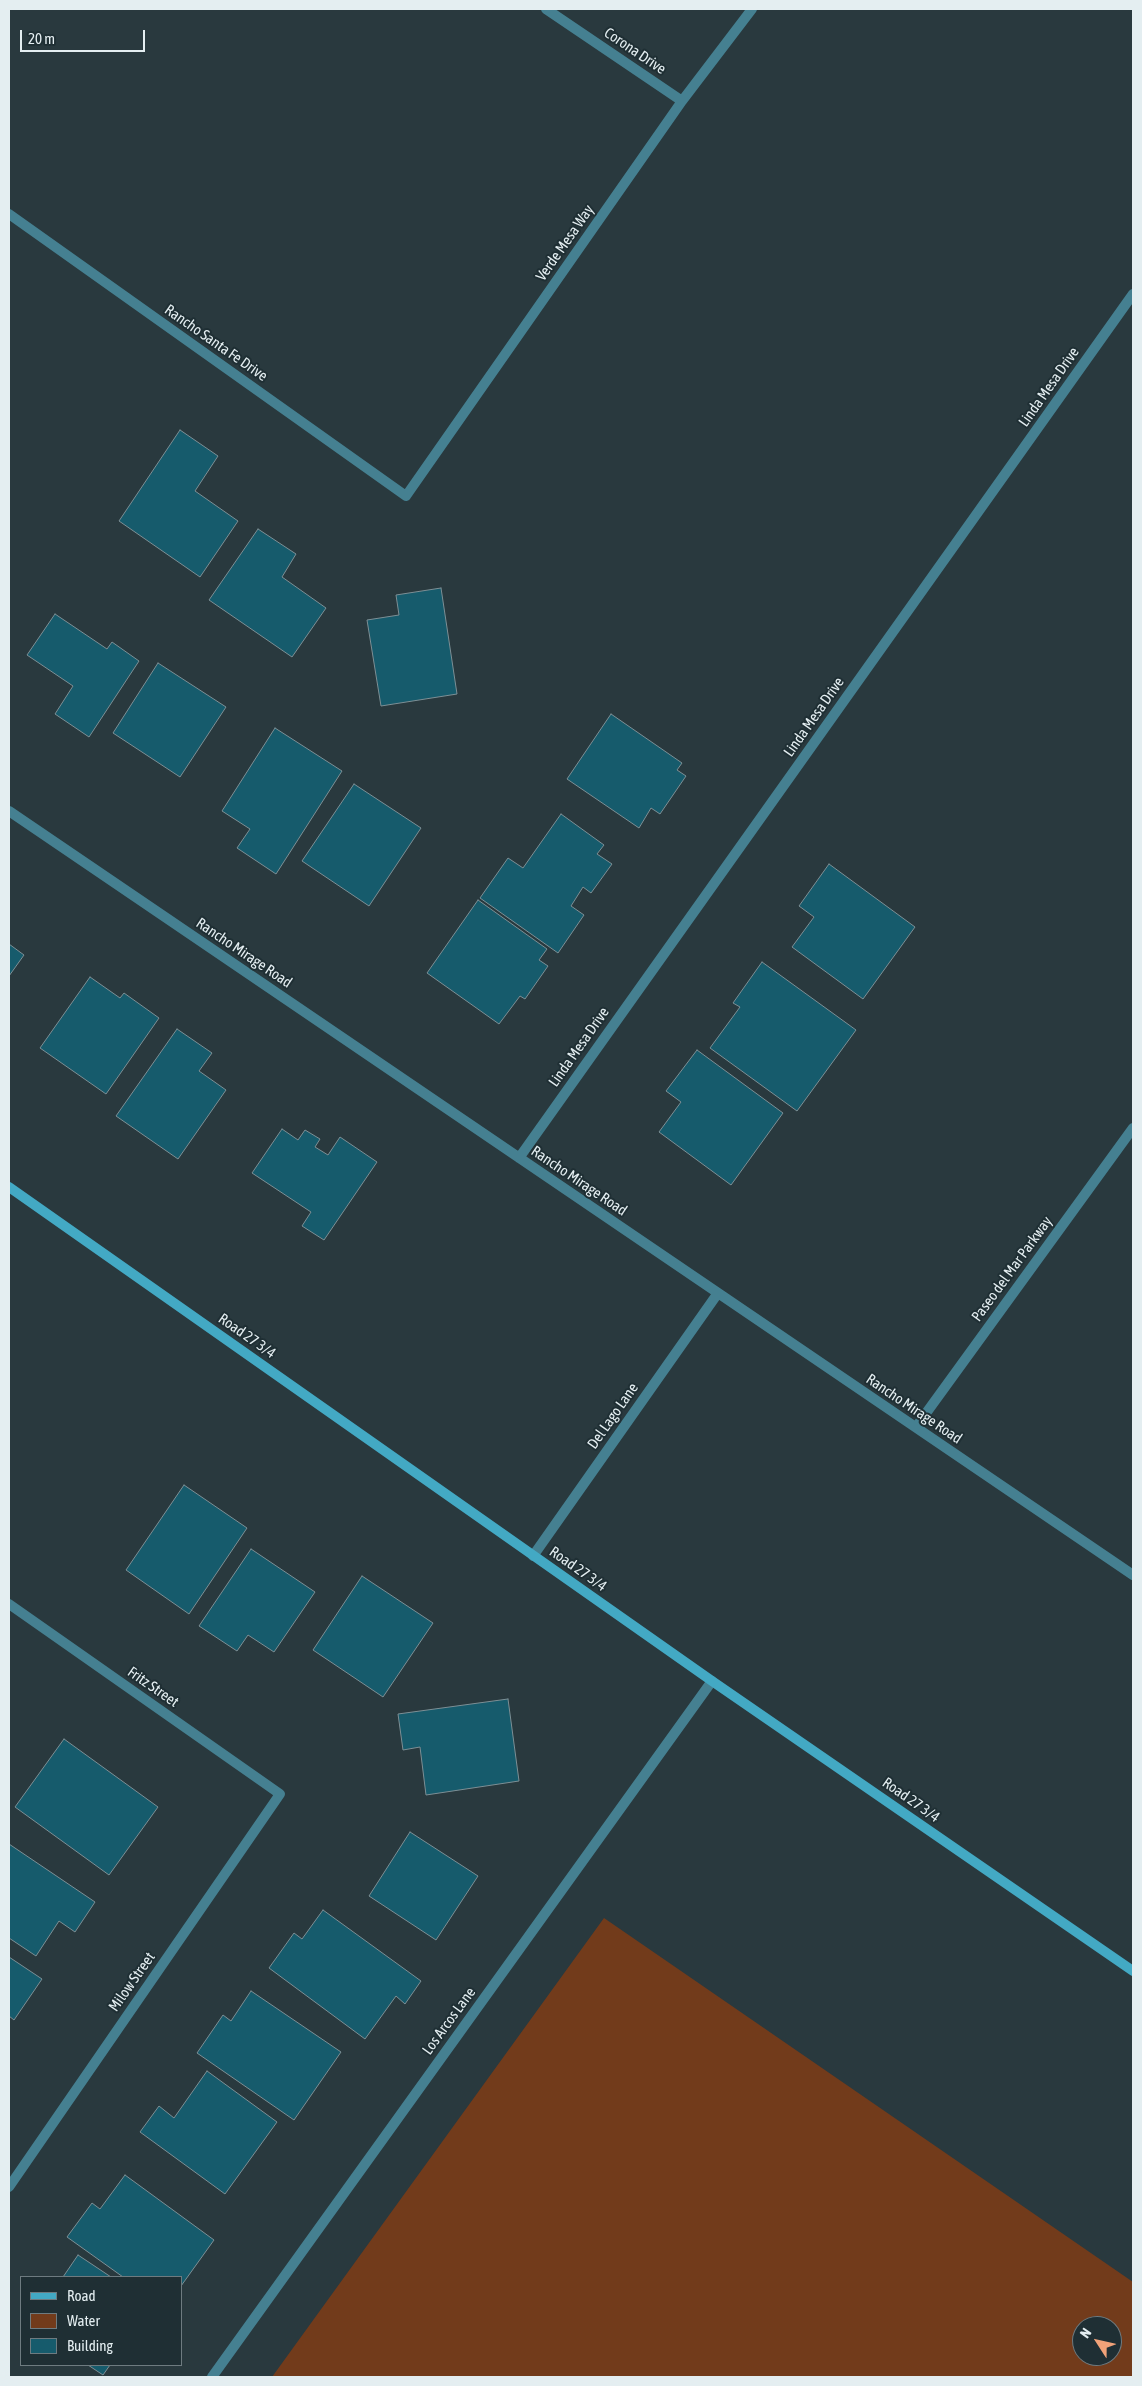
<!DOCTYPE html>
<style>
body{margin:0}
#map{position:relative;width:1142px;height:2386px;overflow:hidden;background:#29393e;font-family:"Asap Condensed",sans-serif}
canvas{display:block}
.frame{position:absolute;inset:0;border:10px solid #e4eef1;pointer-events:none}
.legend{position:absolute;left:20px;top:2276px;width:162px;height:90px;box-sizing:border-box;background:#1f2f34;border:1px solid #6e7b80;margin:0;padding:6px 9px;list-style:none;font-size:15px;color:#e4eef1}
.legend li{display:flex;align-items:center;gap:10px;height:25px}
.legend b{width:25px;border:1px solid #6e7b80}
.north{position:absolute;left:1072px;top:2316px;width:50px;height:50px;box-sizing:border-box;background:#1f2f34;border:1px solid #6e7b80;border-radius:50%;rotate:305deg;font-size:14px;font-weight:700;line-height:20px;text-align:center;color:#e4eef1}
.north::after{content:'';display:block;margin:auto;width:18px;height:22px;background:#f0a279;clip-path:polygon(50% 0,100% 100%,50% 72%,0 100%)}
.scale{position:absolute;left:20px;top:30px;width:125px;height:22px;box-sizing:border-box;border:2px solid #e4eef1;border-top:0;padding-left:6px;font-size:15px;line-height:18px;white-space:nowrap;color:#e4eef1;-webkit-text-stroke:4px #1f2f34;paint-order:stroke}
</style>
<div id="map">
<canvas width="1142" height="2386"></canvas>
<div class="frame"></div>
<ul class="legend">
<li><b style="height:6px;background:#43a9c4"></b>Road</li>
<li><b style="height:14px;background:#723b1b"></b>Water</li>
<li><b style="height:14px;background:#165b6c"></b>Building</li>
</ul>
<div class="north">N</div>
<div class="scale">20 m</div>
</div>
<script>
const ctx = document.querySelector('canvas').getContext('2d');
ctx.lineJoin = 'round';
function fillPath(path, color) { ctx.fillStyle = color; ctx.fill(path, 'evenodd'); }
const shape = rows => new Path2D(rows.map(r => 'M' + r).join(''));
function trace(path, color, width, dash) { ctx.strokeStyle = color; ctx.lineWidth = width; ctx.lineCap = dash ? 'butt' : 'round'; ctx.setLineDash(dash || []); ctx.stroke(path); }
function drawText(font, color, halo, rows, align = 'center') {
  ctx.font = font + ' "Asap Condensed",sans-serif'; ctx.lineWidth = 4; ctx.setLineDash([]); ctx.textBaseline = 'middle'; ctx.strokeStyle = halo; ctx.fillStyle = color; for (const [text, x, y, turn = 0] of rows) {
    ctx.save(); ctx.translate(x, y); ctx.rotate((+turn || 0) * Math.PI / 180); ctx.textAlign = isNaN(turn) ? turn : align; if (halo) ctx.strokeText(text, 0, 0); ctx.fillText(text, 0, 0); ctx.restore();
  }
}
const water = shape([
 [604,1918,1133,2282,1133,2377,272,2377],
 [1082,2326,1112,2326,1112,2356,1082,2356]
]);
const building = shape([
 [180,430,218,456,195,491,238,521,200,577,119,521,180,430],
 [258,529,296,554,282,577,326,608,292,657,209,600,258,529],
 [441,588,457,694,381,706,367,620,399,615,396,595,441,588],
 [55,614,107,649,112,642,139,661,89,737,55,714,73,686,27,655,55,614],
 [158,663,226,707,180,777,113,733,158,663],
 [611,714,682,763,677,770,686,776,660,814,651,808,639,828,567,779,611,714],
 [275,728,342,771,276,874,237,848,250,829,222,811,275,728],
 [354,784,421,828,369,906,302,861,354,784],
 [561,814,604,845,597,854,612,864,591,893,583,887,571,906,584,915,558,953,480,898,508,858,523,868,561,814],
 [829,864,915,927,863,999,792,947,814,917,799,906,829,864],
 [478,900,547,949,539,960,548,966,525,999,520,996,499,1024,427,973,478,900],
 [9,944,24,955,9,976,9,944],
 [762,962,856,1030,797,1111,710,1048,740,1007,733,1003,762,962],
 [90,977,120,998,124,993,159,1018,106,1094,40,1048,90,977],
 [177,1029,212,1053,199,1071,226,1090,178,1159,116,1116,177,1029],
 [697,1050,783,1113,731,1185,659,1132,681,1102,666,1091,697,1050],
 [282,1129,298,1140,305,1130,320,1139,315,1147,328,1155,340,1137,377,1162,324,1240,302,1226,311,1212,252,1173,282,1129],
 [184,1485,247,1528,189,1614,126,1570,184,1485],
 [251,1549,315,1592,274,1652,248,1635,237,1651,199,1626,251,1549],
 [362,1576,433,1623,383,1697,313,1650,362,1576],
 [508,1699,519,1781,426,1795,420,1747,403,1750,398,1714,508,1699],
 [64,1739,158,1807,109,1875,15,1807,64,1739],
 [410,1832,478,1876,436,1940,369,1896,410,1832],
 [9,1844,95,1902,75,1932,59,1921,36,1956,9,1938,9,1844],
 [323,1910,421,1981,405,2004,396,1996,365,2039,269,1968,294,1933,302,1939,323,1910],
 [9,1957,42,1979,14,2020,9,2016,9,1957],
 [251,1991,341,2052,294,2120,197,2053,223,2015,231,2021,251,1991],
 [207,2071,277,2122,225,2194,140,2132,159,2106,174,2118,207,2071],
 [125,2175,214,2240,181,2286,181,2277,123,2277,67,2237,92,2203,100,2209,125,2175],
 [78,2255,111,2277,63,2277,78,2255],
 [88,2365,110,2365,103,2375,88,2365]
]);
const street = shape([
 [546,9,682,101],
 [9,214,406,496,682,101,752,9],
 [9,811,1133,1575],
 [519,1158,1133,294],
 [916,1427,1133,1128],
 [533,1556,718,1293],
 [9,1604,280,1794,9,2187],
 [212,2377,712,1681]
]);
const secondary = shape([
 [9,1187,712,1681,1133,1971]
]);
const streetNames = [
 ["Corona Drive",635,51,34],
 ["Verde Mesa Way",565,243,-55],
 ["Rancho Santa Fe Drive",216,343,35],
 ["Linda Mesa Drive",1049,387,-55],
 ["Linda Mesa Drive",814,717,-55],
 ["Rancho Mirage Road",244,953,34],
 ["Linda Mesa Drive",579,1047,-55],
 ["Rancho Mirage Road",579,1181,34],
 ["Paseo del Mar Parkway",1012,1269,-54],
 ["Road 27 3/4",247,1336,35],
 ["Rancho Mirage Road",914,1409,34],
 ["Del Lago Lane",613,1416,-55],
 ["Road 27 3/4",578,1569,35],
 ["Fritz Street",153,1687,35],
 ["Road 27 3/4",911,1800,35],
 ["Milow Street",132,1982,-55],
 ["Los Arcos Lane",449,2021,-54]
];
fillPath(water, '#723b1b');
fillPath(building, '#165b6c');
trace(building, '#7d8f95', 1);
trace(street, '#458091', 10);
trace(secondary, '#43a9c4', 10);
drawText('15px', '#e4eef1', '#1f2f34', streetNames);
</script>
